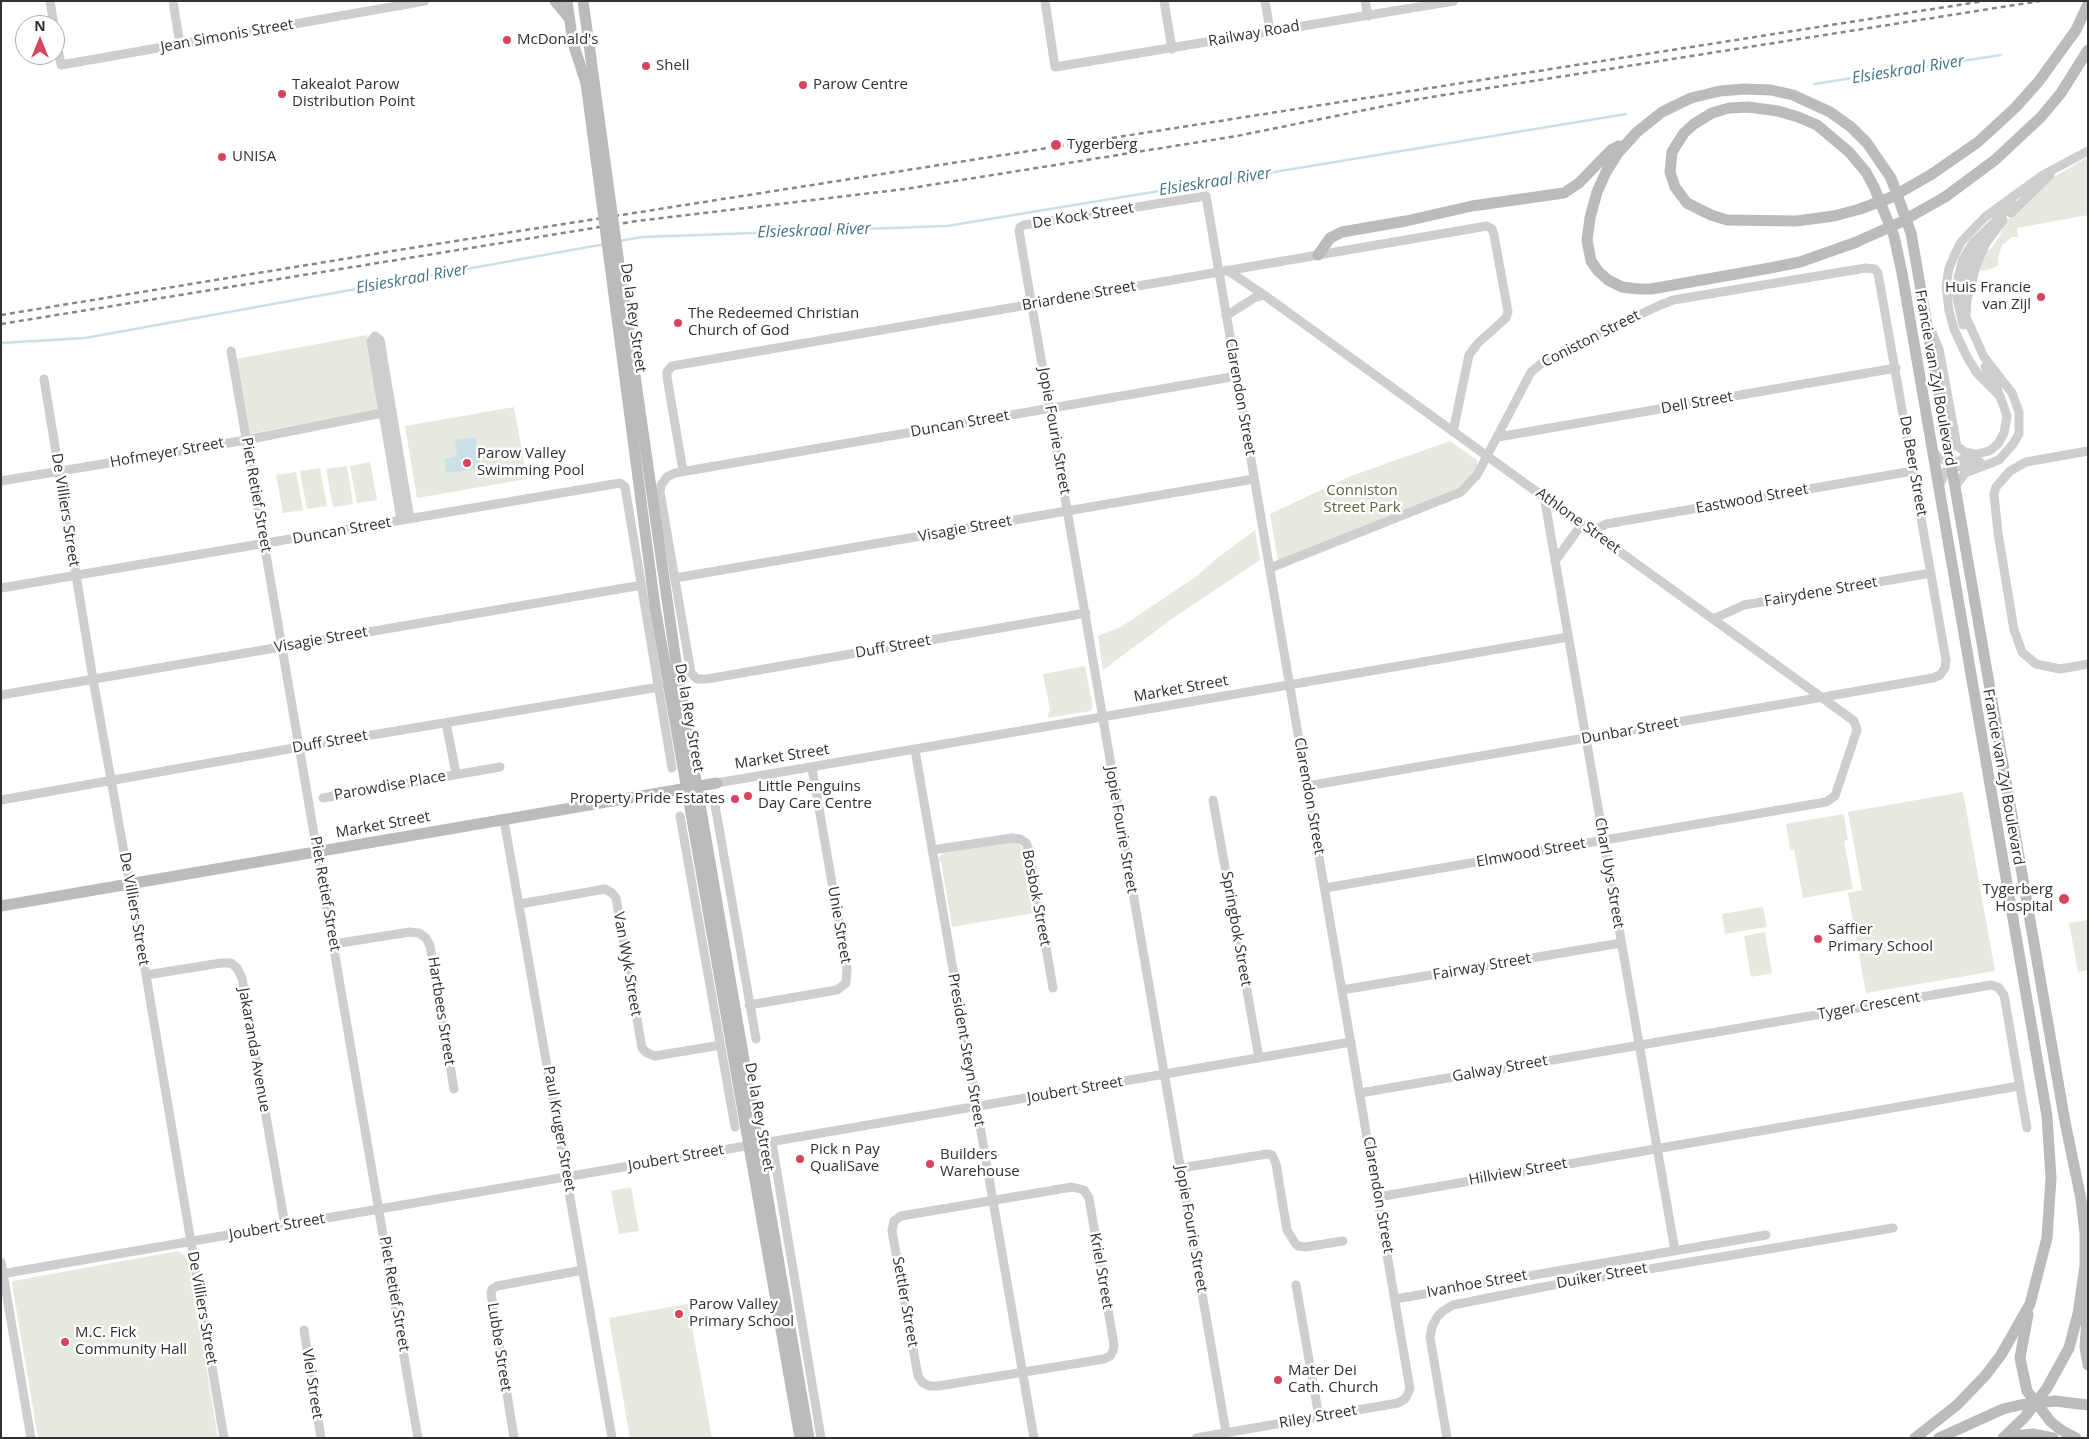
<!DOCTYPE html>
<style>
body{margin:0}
#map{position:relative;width:2089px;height:1439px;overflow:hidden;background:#fff;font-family:"Open Sans",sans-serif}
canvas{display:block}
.frame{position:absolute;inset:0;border:2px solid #313131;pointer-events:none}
.north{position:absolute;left:15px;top:15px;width:50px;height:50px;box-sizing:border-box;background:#fff;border:1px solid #adadad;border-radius:50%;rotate:0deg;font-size:14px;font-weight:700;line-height:20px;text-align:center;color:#313131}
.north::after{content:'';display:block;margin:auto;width:18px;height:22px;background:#d6455b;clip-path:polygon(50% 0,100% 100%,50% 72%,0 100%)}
</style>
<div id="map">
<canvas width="2089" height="1439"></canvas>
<div class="frame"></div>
<div class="north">N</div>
</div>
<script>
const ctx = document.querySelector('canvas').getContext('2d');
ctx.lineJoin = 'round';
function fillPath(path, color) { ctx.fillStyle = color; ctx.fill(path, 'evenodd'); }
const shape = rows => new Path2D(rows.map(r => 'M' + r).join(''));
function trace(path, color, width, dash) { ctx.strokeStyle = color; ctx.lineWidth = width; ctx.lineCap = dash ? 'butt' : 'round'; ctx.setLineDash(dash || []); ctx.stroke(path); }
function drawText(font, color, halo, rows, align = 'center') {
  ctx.font = font + ' "Open Sans",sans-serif'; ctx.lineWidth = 5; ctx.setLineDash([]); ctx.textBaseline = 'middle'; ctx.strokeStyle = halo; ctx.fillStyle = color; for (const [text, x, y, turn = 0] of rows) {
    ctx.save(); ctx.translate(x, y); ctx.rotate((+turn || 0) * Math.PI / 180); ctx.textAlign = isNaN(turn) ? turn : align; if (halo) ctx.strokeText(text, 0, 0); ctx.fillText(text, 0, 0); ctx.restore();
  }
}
const green = shape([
 [2088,157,2088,215,2017,228,2018,237,2012,237,2002,245,1999,254,1998,265,1994,268,1982,271,1978,268,1985,251,1991,249,2000,236,2003,224,2054,177],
 [367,335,379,404,377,410,249,434,236,359],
 [514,407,527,479,417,498,405,426],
 [1450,441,1477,460,1477,466,1474,473,1461,487,1278,561,1270,514,1351,476],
 [370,462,377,500,357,503,350,466],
 [347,466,353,504,333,507,326,469],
 [320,468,327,506,307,509,300,471],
 [296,472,303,510,283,513,276,475],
 [1255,530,1260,560,1176,616,1103,670,1098,636,1121,627,1197,576,1216,559],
 [1085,666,1093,707,1090,711,1047,718,1050,710,1043,674],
 [1963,792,1995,971,1866,993,1848,893,1862,890,1848,812],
 [1844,814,1848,840,1844,841,1853,889,1803,898,1794,849,1790,850,1786,824],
 [1011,841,1017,842,1024,850,1035,913,952,927,941,862,938,861,940,856,944,853],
 [1763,907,1767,927,1725,934,1722,914],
 [2088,920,2088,970,2078,972,2069,923],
 [1765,932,1772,973,1751,977,1744,936],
 [631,1187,639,1231,619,1234,611,1191],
 [178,1251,183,1255,188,1254,218,1438,38,1438,12,1284,13,1281],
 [688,1304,712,1438,630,1438,609,1318]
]);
const water = shape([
 [475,437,481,468,447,473,444,459,457,456,455,440]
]);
const stream = shape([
 [1814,84,2001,55],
 [620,241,642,237,947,226,1626,114],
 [1,343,85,338,605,244]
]);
const street = shape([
 [50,1,54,25],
 [173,1,180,45],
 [1045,1,1055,67,1454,1],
 [1164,1,1172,49],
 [1265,1,1270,31],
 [1365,1,1368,16],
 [55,32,61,65,425,1],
 [2011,213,2050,175],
 [1227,270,1264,295,1821,697,1854,721,1857,730,1835,796,1826,802,1325,888],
 [1963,304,1962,295,1966,272,1970,262,1980,246],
 [1226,316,1254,298,1264,295],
 [1963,325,1956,294,1957,282,1963,259,1972,244,2013,204],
 [1931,330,1939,349,1957,446,1965,452,1974,454],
 [231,351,418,1438],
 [1985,367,1997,387,1999,396],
 [44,379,93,679,146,975,224,1438],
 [1498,437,1896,368],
 [1932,450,1938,457,1957,467,1980,462],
 [2088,451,2026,462,2010,471,1996,487,1994,494,1998,533,2014,630,2022,652,2036,664,2060,669,2088,664],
 [683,471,667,377,667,372,672,366,1487,226,1492,229,1494,235,1508,312,1506,318,1478,343,1469,355,1453,432],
 [1,481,246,440,392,411],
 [1939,487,1945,472,1952,465,1966,457,1989,451,1998,444,2004,433,2007,416,2000,396,1977,373,1967,357,1954,329,1949,311,1946,286,1949,268,1954,256,1961,242,1985,217,2043,175,2088,151],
 [1955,489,1957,484,1965,473,1999,460,2013,444,2019,434,2019,412,2012,393,1984,357,1966,317,1967,299,1977,263,1986,243,2003,220],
 [1544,496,1675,1251],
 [401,520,371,341,375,336,380,340,410,519],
 [1592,532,1606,524,1913,471],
 [1555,561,1582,524],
 [1270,568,1461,492,1477,475,1531,372,1542,363,1609,329,1658,306,1673,300,1866,268,1875,269,1878,273,1946,660,1945,668,1940,675,1933,678,1307,786],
 [675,578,1254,479],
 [1,588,620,483,625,487,672,768],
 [1086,613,707,679,697,679,691,673,660,492,661,485,667,477,675,473,1237,376],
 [1713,619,1744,605,1931,573],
 [1,695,642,585],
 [446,723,456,773],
 [915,750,1034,1438],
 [717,783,1568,637],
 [323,798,500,767],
 [1,800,300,747,659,687],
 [1213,800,1259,1058],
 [715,805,756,1039],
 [680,816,735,1127],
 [504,820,612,1438],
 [932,850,1012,838,1020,839,1026,843,1029,850,1053,988],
 [520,904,605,889,612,893,616,898,642,1048,647,1053,655,1056,721,1045],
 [334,944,410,932,419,933,426,938,430,946,454,1089],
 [146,975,221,963,231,963,237,968,242,978,285,1225],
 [1342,990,1621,943],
 [749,1005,837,990,846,983,847,969,812,768],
 [1360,1093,1991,985,1998,987,2004,995,2027,1128],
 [772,1142,821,1438],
 [1181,1168,1267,1154,1272,1155,1276,1164,1287,1230,1295,1243,1298,1246,1305,1247,1343,1241],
 [1072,1187,1084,1190,1089,1198,1114,1345,1113,1351,1110,1356,1104,1359,938,1386,929,1386,922,1382,918,1376,892,1231,894,1221,901,1216,1072,1187],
 [1378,1197,2019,1086],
 [1,1262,31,1438],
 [1,1274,1351,1042],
 [1296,1285,1319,1417],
 [1395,1299,1766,1235],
 [304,1330,321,1438],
 [514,1438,491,1293,492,1289,497,1286,583,1270],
 [1196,1438,1398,1403,1405,1399,1410,1389,1206,196,1024,225,1020,227,1019,231,1226,1432],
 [1447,1438,1430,1337,1432,1327,1437,1317,1443,1311,1453,1305,1548,1286,1893,1228]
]);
const secondary = shape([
 [555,1,569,18],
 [567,1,573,43,586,83],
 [583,1,591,59],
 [1932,174,1978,142,2016,107,2039,81,2076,30,2088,4],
 [1945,197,1995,160,2041,117,2061,93,2088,50],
 [1860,209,1834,216,1796,221,1727,220,1711,215,1687,203,1675,187,1670,172,1672,152,1684,133,1694,124,1712,113,1729,108,1748,107,1778,111,1798,117,1817,125,1849,152,1866,172,1874,187,1894,236,1902,273,2047,1116,2051,1178,2047,1238,2030,1304,2001,1355,1985,1376,1957,1405,1915,1438],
 [1854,243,1800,262,1770,268,1651,289,1638,289,1622,287,1608,280,1598,271,1591,261,1587,240,1590,218,1597,192,1606,172,1618,153,1637,132,1662,112,1691,98,1720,91,1744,89,1771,90,1793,95,1830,112,1851,127,1867,143,1891,178,1911,233,2065,1122,2081,1199,2085,1234,2085,1266,2078,1314,2069,1348,2047,1388,2024,1418,2003,1438],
 [1318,255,1330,238,1342,232,1406,221,1472,206,1564,193,1579,183,1611,150,1619,146],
 [609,257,655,607,800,1438],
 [618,257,678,676,809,1438],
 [1,906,717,783],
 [2087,1296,2087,1317,2085,1347,2088,1365],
 [2028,1314,2020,1358,2027,1391,2051,1422,2061,1430,2076,1438],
 [2005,1437,2033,1434,2053,1438],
 [1939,1438,2003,1409,2020,1405,2055,1401,2088,1405]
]);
const rail = shape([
 [1,315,411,248,1984,1],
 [1,324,637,221,905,189,1237,136,1419,99,2040,1]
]);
const secondaryBridge = shape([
 [591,59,618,257],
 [586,83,609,257],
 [1860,209,1892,197,1932,174],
 [1854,243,1899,223,1945,197]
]);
const markers = [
 [507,40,5,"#d6455b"],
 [646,66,5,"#d6455b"],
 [803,85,5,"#d6455b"],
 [282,94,5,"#d6455b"],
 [1056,145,6,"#d6455b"],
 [222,157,5,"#d6455b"],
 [2041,297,5,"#d6455b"],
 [678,323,5,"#d6455b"],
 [467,463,5,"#d6455b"],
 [748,796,5,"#d6455b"],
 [735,799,5,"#d6455b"],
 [2064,899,6,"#d6455b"],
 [1818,939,5,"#d6455b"],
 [800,1159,5,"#d6455b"],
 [930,1164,5,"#d6455b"],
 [679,1314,5,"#d6455b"],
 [65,1342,5,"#d6455b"],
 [1278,1380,5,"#d6455b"]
];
const streetNames = [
 ["Railway Road",1254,34,-10],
 ["Jean Simonis Street",227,36,-10],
 ["De Kock Street",1083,216,-9],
 ["Briardene Street",1079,296,-10],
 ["De la Rey Street",633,318,82],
 ["Coniston Street",1591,339,-27],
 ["Francie van Zyl Boulevard",1935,378,80],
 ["Clarendon Street",1240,397,80],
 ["Dell Street",1697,403,-10],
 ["Duncan Street",960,424,-10],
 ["Jopie Fourie Street",1054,431,80],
 ["Hofmeyer Street",167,453,-10],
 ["De Beer Street",1913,466,80],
 ["Piet Retief Street",256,495,80],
 ["Eastwood Street",1752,499,-10],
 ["De Villiers Street",65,510,81],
 ["Athlone Street",1578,521,36],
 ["Visagie Street",965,529,-10],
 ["Duncan Street",342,531,-10],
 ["Fairydene Street",1821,592,-10],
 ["Visagie Street",321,640,-10],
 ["Duff Street",893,647,-10],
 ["Market Street",1181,689,-10],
 ["De la Rey Street",689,718,80],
 ["Dunbar Street",1630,731,-10],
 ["Duff Street",330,742,-10],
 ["Market Street",782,757,-9],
 ["Francie van Zyl Boulevard",2003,777,80],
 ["Parowdise Place",390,786,-10],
 ["Clarendon Street",1309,796,80],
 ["Market Street",383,825,-10],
 ["Jopie Fourie Street",1121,830,80],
 ["Elmwood Street",1531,853,-10],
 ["Charl Uys Street",1609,873,80],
 ["Piet Retief Street",325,894,80],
 ["Bosbok Street",1036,898,79],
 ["De Villiers Street",134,909,80],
 ["Unie Street",839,925,80],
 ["Springbok Street",1236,929,80],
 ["Van Wyk Street",627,964,80],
 ["Fairway Street",1482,967,-10],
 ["Tyger Crescent",1869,1006,-10],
 ["Hartbees Street",441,1011,81],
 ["Jakaranda Avenue",254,1050,80],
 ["President Steyn Street",966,1050,80],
 ["Galway Street",1500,1069,-10],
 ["Joubert Street",1075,1090,-10],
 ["De la Rey Street",759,1117,80],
 ["Paul Kruger Street",559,1129,80],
 ["Joubert Street",676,1158,-10],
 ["Hillview Street",1518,1172,-10],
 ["Clarendon Street",1378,1195,80],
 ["Joubert Street",277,1227,-10],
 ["Jopie Fourie Street",1191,1229,80],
 ["Kriel Street",1101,1271,80],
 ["Duiker Street",1602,1276,-10],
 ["Ivanhoe Street",1477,1284,-10],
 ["Piet Retief Street",394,1294,80],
 ["Settler Street",905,1302,80],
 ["De Villiers Street",202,1308,80],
 ["Lubbe Street",499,1347,81],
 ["Vlei Street",312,1384,81],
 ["Riley Street",1318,1417,-10]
];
const poiNames = [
 ["McDonald's",517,40],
 ["Shell",656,66],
 ["Takealot Parow",292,85],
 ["Distribution Point",292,102],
 ["Parow Centre",813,85],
 ["Tygerberg",1067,145],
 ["UNISA",232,157],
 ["Huis Francie",2031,288,"right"],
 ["van Zijl",2031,305,"right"],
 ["The Redeemed Christian",688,314],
 ["Church of God",688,331],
 ["Parow Valley",477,454],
 ["Swimming Pool",477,471],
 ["Little Penguins",758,787],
 ["Day Care Centre",758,804],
 ["Property Pride Estates",725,799,"right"],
 ["Tygerberg",2053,890,"right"],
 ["Hospital",2053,907,"right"],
 ["Saffier",1828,930],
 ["Primary School",1828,947],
 ["Pick n Pay",810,1150],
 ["QualiSave",810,1167],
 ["Builders",940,1155],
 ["Warehouse",940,1172],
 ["Parow Valley",689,1305],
 ["Primary School",689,1322],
 ["M.C. Fick",75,1333],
 ["Community Hall",75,1350],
 ["Mater Dei",1288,1371],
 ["Cath. Church",1288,1388]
];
const parkNames = [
 ["Conniston",1362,491],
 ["Street Park",1362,508]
];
const waterNames = [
 ["Elsieskraal River",1908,70,-9],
 ["Elsieskraal River",1215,182,-9],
 ["Elsieskraal River",814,231,-2],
 ["Elsieskraal River",412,279,-10]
];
fillPath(green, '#e5e9de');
fillPath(water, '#cce0e8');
trace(stream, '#cce0e8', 2.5);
trace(street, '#cecece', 9);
trace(secondary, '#bbb', 11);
trace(rail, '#868686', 2.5, [5, 4]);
trace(secondaryBridge, '#bbb', 11);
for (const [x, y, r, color] of markers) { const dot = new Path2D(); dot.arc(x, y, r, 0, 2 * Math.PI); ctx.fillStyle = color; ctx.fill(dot); trace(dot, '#fff', 2); }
drawText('15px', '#313131', '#fff', streetNames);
drawText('15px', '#313131', '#fff', poiNames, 'left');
drawText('15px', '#576942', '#fff', parkNames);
drawText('italic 16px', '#45768c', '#fff', waterNames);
</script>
